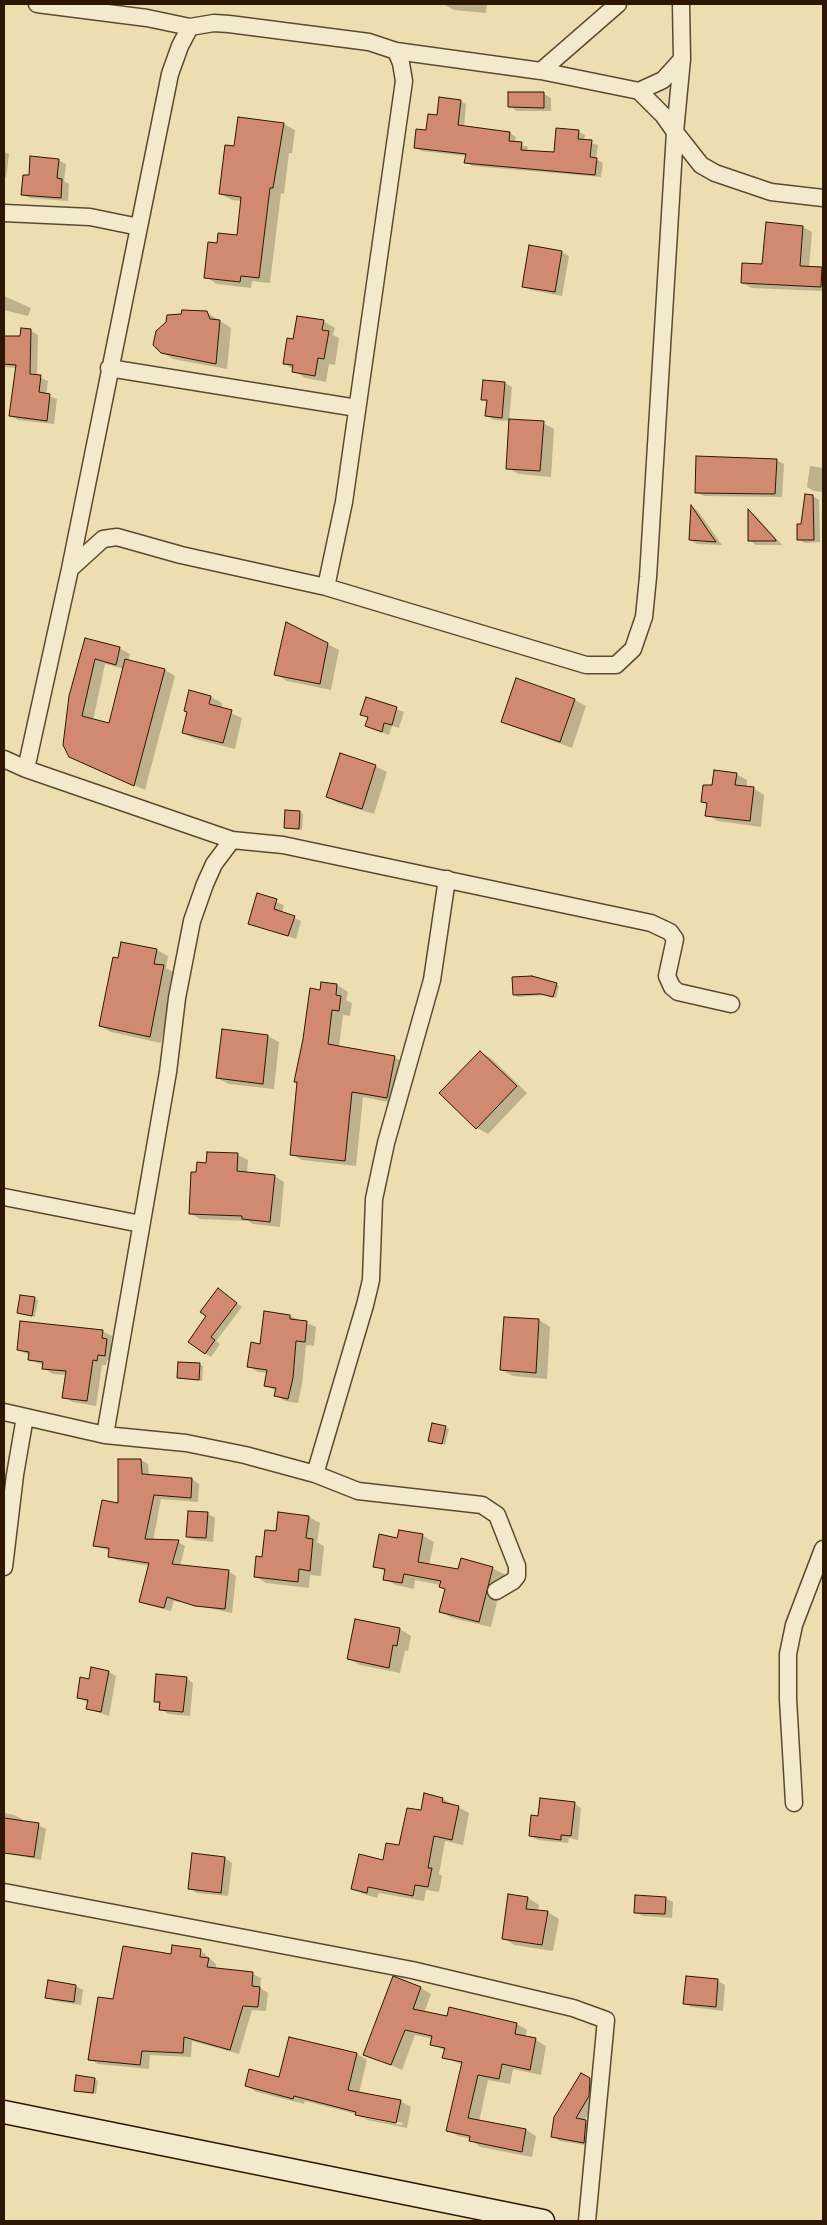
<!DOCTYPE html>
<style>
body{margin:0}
#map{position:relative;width:827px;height:2225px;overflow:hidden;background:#eddeb2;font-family:Vollkorn,serif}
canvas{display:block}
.frame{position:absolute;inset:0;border:5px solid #2d1702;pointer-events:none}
</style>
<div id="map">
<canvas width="827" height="2225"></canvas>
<div class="frame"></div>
</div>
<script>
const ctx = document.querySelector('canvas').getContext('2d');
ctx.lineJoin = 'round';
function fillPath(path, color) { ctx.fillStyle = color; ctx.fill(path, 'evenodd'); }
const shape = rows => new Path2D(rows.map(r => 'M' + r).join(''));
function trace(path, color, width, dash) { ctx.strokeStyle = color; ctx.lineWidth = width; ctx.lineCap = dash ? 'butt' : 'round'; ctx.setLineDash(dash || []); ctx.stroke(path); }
const shadow = shape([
 [443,4,487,4,486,13,454,10],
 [544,94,551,98,551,111,517,111,509,106],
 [460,101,466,104,464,127,510,133,516,137,515,143,528,147,527,151,555,153,579,132,585,135,584,141,598,145,596,159,603,163,601,177,472,166,466,162,467,156,421,151,415,147,438,117],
 [284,124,295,130,292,153,289,153,284,194,281,193,270,283,252,281,251,288,217,284,206,277,218,245,238,236,242,201,232,200,221,194,236,148],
 [4,152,9,154,6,177,4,177],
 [58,160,66,164,64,181,69,184,68,201,30,198,22,194,30,177],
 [803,227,812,232,809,268,823,269,823,291,752,288,742,283],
 [562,252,569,256,562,296,531,290,524,286],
 [4,296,31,308,28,316,4,310],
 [206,312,231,328,227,369,173,359,161,352,167,322],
 [323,321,335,328,333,335,339,338,335,365,329,364,326,382,305,378,284,363],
 [22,330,31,331,38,335,37,376,48,381,46,395,57,399,54,424,18,420,11,416,17,368,4,367,4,337,21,338],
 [505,383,512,387,509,420,543,423,554,429,551,477,519,474,507,468,510,421,494,420,486,415,488,403,482,399],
 [776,460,784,464,782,497,704,496,696,492],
 [810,466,823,468,823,492,814,491,807,487],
 [813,496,819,500,820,542,805,543,798,539],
 [692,507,698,511,722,545,697,544,690,540],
 [749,511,755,515,782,545,756,545,749,540],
 [287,624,339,650,331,690,287,681,276,674],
 [86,639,119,648,130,654,128,661,165,670,175,676,145,790,70,757],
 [105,664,124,669,109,725,93,721],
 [517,680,575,700,586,706,572,748,514,727,502,721],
 [211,697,222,703,221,709,242,718,235,749,195,739,184,733],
 [367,698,404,712,399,728,392,726,389,735,366,726,368,718,362,714],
 [375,766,387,772,374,814,338,803,327,797],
 [736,774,747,780,747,788,753,788,764,795,761,827,718,821,707,815,708,805,702,801,713,787],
 [286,811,303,814,302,830,285,827],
 [258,895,284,905,282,913,301,921,296,939,249,923],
 [157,950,168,956,166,968,175,973,161,1043,111,1032,100,1026],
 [322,983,337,985,348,992,346,1000,352,1003,350,1016,343,1015,339,1047,394,1057,405,1063,398,1104,363,1097,356,1166,302,1160,291,1154,298,1083,295,1081],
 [556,984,559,986,556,998,546,995,518,997,514,995],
 [268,1036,279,1042,274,1089,229,1084,217,1078],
 [480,1052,492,1059,527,1093,488,1134,477,1128],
 [208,1153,238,1155,248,1160,247,1174,274,1176,284,1182,280,1227,253,1224,248,1221,200,1219,190,1213,207,1164],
 [224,1293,242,1307,216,1341,220,1344,211,1357,205,1353,207,1316],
 [34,1298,38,1300,35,1317,19,1313],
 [265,1313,290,1316,316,1327,314,1346,306,1345,302,1384,298,1403,285,1401,275,1395,276,1391,265,1385,268,1373,258,1372,248,1366,261,1345],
 [505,1318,539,1320,550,1327,547,1379,513,1376,501,1370],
 [102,1331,112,1336,111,1342,116,1345,114,1361,107,1360,106,1365,102,1365,96,1406,73,1402,64,1397,67,1375,53,1374,43,1368,44,1365,29,1360,29,1355,18,1350],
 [200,1365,203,1366,202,1381,178,1378],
 [433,1424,449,1429,445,1445,429,1440],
 [119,1460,141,1460,148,1464,149,1476,192,1479,199,1484,198,1502,161,1499,153,1541,178,1542,185,1546,180,1566,229,1572,236,1576,232,1613,174,1601,171,1611,148,1605,141,1601,149,1566,117,1560,109,1556,110,1551,94,1546,120,1504],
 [208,1514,215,1518,213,1542,194,1540,187,1536],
 [309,1517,320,1523,317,1542,324,1546,321,1576,310,1575,309,1588,266,1583,255,1576,277,1532],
 [422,1535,434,1542,429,1565,459,1570,492,1568,504,1574,491,1627,452,1618,440,1611,446,1590,441,1585,415,1580,414,1589,396,1585,385,1579,386,1572,375,1566,398,1539],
 [400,1629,411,1636,408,1651,405,1650,400,1673,360,1665,349,1659],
 [109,1672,116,1676,109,1716,88,1709,89,1703,78,1698,90,1680],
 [186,1678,193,1683,190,1716,168,1714,161,1709,161,1705,155,1701],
 [425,1795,443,1799,469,1813,463,1845,445,1841,439,1874,442,1876,439,1892,426,1890,424,1901,379,1893,377,1898,363,1894,352,1888,400,1846,422,1812],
 [574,1803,581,1808,578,1840,569,1838,568,1843,538,1840,530,1836,539,1817],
 [4,1813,14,1815,22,1819,21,1822,38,1825,46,1829,41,1860,4,1853],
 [225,1858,232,1863,228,1896,197,1893,189,1888],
 [528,1898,539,1905,538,1912,548,1912,559,1919,553,1951,514,1945,503,1938],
 [665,1898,673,1902,672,1918,643,1916,635,1912],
 [200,1950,216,1964,216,1969,253,1974,261,1978,260,1988,268,1993,266,2011,252,2010,239,2054,192,2041,191,2057,150,2055,149,2069,98,2064,89,2059,114,2000,172,1955],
 [199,1952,202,1952,200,1963],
 [687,1977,718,1981,725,1985,723,2011,691,2007,684,2003],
 [49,1982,76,1986,83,1990,81,2005,54,2001,47,1997],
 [421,1988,431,1994,424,2013,448,2018,517,2024,527,2030,525,2038,536,2040,546,2046,541,2075,513,2069,510,2084,488,2080,479,2122,526,2130,536,2136,532,2157,480,2147,471,2139,458,2136,448,2131,463,2065,444,2057,445,2051,432,2044,433,2039,415,2035,402,2070,365,2054],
 [357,2054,367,2060,359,2093,400,2101,411,2107,407,2128,367,2120,356,2114,305,2101,304,2104,257,2092,246,2086,280,2078],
 [361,2115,403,2123,402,2125,364,2118],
 [581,2074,597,2084,596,2100,584,2121,593,2126,591,2146,560,2141,552,2136],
 [95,2079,98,2081,96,2094,76,2090]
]);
const building = shape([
 [508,92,544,92,544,108,508,107,508,92],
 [439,97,461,100,458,125,510,132,509,141,522,142,521,150,554,152,556,128,579,130,578,139,592,140,590,157,597,158,595,175,464,163,466,154,414,148,416,129,426,130,428,114,437,115,439,97],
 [238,117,284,123,273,188,270,188,259,278,241,276,240,282,204,278,208,242,217,243,218,233,237,235,241,197,219,194,225,145,234,146,238,117],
 [30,156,59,159,57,178,62,179,61,198,21,195,23,175,29,175,30,156],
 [766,222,803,226,800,266,822,267,821,287,741,283,742,263,762,264,766,222],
 [529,245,562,251,555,292,522,287,529,245],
 [182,310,207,311,210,319,220,320,216,364,161,353,153,345,156,331,166,322,167,315,181,314,182,310],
 [297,316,324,320,322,330,329,331,324,359,318,358,315,376,292,372,293,365,283,364,287,338,293,339,297,316],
 [21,328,31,329,30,374,41,375,39,392,50,394,47,421,9,416,16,365,4,364,4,336,20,336,21,328],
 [483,380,505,382,502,418,485,416,487,400,481,400,483,380],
 [509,419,544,421,540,471,506,469,509,419],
 [696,456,777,459,775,494,695,493,696,456],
 [805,494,813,495,814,540,797,540,797,524,801,524,805,494],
 [691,505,707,529,716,542,689,540,691,505],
 [748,509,776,540,776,541,748,541,748,509],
 [286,622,328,643,320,684,274,675,286,622],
 [85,638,120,647,116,665,95,659,82,716,109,723,125,659,165,669,134,786,69,757,63,745,69,696,85,638],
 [516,678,575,699,560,742,501,722,516,678],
 [189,690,211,696,209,704,232,710,223,743,182,733,187,712,184,711,189,690],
 [366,697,397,707,392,725,384,723,382,732,365,726,368,717,360,715,366,697],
 [340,753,376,765,362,809,326,797,340,753],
 [714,770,737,773,735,785,754,787,750,821,705,816,707,803,701,802,703,785,712,785,714,770],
 [285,810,300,811,299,829,284,828,285,810],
 [257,893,277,899,274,909,295,916,288,936,248,924,257,893],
 [121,942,157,949,154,964,164,965,150,1037,99,1026,113,957,118,958,121,942],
 [532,976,557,983,553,997,541,994,513,995,512,977,532,976],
 [321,982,337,984,336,995,341,996,339,1011,332,1010,328,1044,395,1056,387,1098,352,1092,345,1161,290,1155,297,1082,294,1082,303,1039,310,988,320,990,321,982],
 [222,1029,268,1035,263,1084,216,1078,222,1029],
 [480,1051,517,1086,476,1129,439,1093,480,1051],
 [207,1152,238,1153,237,1171,275,1175,270,1222,242,1219,242,1216,189,1214,191,1172,196,1172,197,1162,206,1163,207,1152],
 [218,1288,237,1303,211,1337,215,1340,205,1354,188,1342,206,1316,200,1312,218,1288],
 [20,1295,35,1297,32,1316,17,1313,20,1295],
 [264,1311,290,1315,290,1319,307,1321,305,1342,296,1341,293,1378,288,1399,274,1396,276,1388,264,1386,267,1370,247,1367,251,1342,260,1344,264,1311],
 [504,1317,539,1319,536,1373,500,1370,504,1317],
 [20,1321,103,1330,102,1338,107,1339,105,1356,98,1355,97,1361,93,1360,87,1401,62,1398,66,1371,42,1369,43,1362,28,1360,29,1352,17,1350,20,1321],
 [178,1362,200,1363,199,1380,177,1378,178,1362],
 [432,1423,446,1426,442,1444,428,1441,432,1423],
 [118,1459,141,1459,142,1474,192,1478,191,1498,154,1495,145,1539,179,1540,172,1564,229,1570,225,1609,195,1606,167,1597,164,1608,139,1602,149,1563,108,1557,109,1548,93,1546,102,1500,118,1503,118,1459],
 [188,1511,208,1512,206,1538,186,1537,188,1511],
 [278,1512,309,1516,306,1538,313,1539,310,1571,299,1569,298,1582,254,1577,256,1556,262,1557,265,1530,276,1531,278,1512],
 [399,1530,423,1534,418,1562,458,1569,461,1558,493,1567,479,1622,439,1612,445,1589,439,1587,441,1581,404,1574,402,1583,383,1580,385,1569,373,1567,379,1534,397,1538,399,1530],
 [355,1619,400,1628,397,1646,393,1645,389,1668,347,1659,355,1619],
 [91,1667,109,1671,101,1712,86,1709,88,1700,77,1698,80,1677,89,1679,91,1667],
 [156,1674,187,1677,183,1712,159,1710,160,1702,154,1702,156,1674],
 [424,1793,443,1798,442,1802,459,1806,452,1840,434,1836,428,1868,432,1868,428,1887,415,1885,413,1896,368,1887,367,1893,351,1889,359,1854,383,1860,386,1843,399,1845,407,1808,421,1810,424,1793],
 [540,1798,575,1802,571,1836,561,1835,561,1840,529,1836,531,1815,538,1816,540,1798],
 [4,1818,39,1823,34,1857,4,1853,4,1818],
 [192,1853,225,1857,221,1893,188,1889,192,1853],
 [508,1894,528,1897,526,1909,548,1911,542,1945,502,1939,508,1894],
 [635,1895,666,1897,665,1914,634,1913,635,1895],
 [172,1945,201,1949,200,1957,209,1958,207,1967,253,1972,252,1986,260,1987,258,2007,243,2006,230,2050,184,2037,183,2053,142,2051,140,2065,88,2060,98,1997,113,1999,123,1946,171,1954,172,1945],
 [393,1976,421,1987,413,2009,447,2016,449,2007,517,2023,515,2034,536,2038,530,2070,502,2064,499,2079,478,2075,468,2118,526,2129,522,2152,469,2141,470,2136,446,2131,462,2062,442,2058,445,2048,430,2045,432,2036,405,2030,391,2065,363,2055,393,1976],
 [686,1976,718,1979,716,2007,683,2004,686,1976],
 [48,1980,76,1985,74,2002,45,1998,48,1980],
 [289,2037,357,2053,348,2090,401,2100,396,2123,355,2115,356,2112,294,2096,293,2099,245,2086,249,2069,279,2077,289,2037],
 [581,2073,590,2078,589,2096,576,2118,586,2120,584,2143,551,2137,554,2117,581,2073],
 [76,2075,95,2078,93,2093,74,2091,76,2075]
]);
const minor = shape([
 [37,4,147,18,190,27],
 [682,59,675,132,701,165,715,173,771,192,823,198],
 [541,71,618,4],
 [639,91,663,80,682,59,681,4],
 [4,213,90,217,139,227,170,74,180,46,190,27,214,23,229,24,369,42,396,51,401,63,404,81,344,502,326,587],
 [109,368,357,408],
 [70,569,103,539,117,537,181,555,326,587,586,665,616,665,633,649,644,617,648,577,675,132,663,115,639,91,541,71,396,51],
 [4,759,26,769,232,840,283,845,651,923,670,932,675,939,667,976,672,987,678,992,731,1004],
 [26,769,70,569,139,227],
 [4,1197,141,1224],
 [4,1412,105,1435,186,1443,245,1455,315,1474,358,1491,482,1505,497,1515,517,1566,517,1576,513,1581,496,1591],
 [105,1435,168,1072,177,998,192,921,205,884,214,864,232,840],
 [315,1474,365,1305,371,1280,374,1199,386,1143,432,980,447,879],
 [4,1567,15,1475,25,1417],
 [794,1803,788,1699,788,1654,794,1625,823,1549],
 [4,1892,412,1970,573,2008,606,2020,587,2221]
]);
const secondary = shape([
 [4,2112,543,2221]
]);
fillPath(shadow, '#0003');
fillPath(building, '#d1896f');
trace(building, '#2d1702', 1);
trace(minor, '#5d492e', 19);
trace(secondary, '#2d1702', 25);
trace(minor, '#f3eacd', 16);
trace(secondary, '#f3eacd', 22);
</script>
